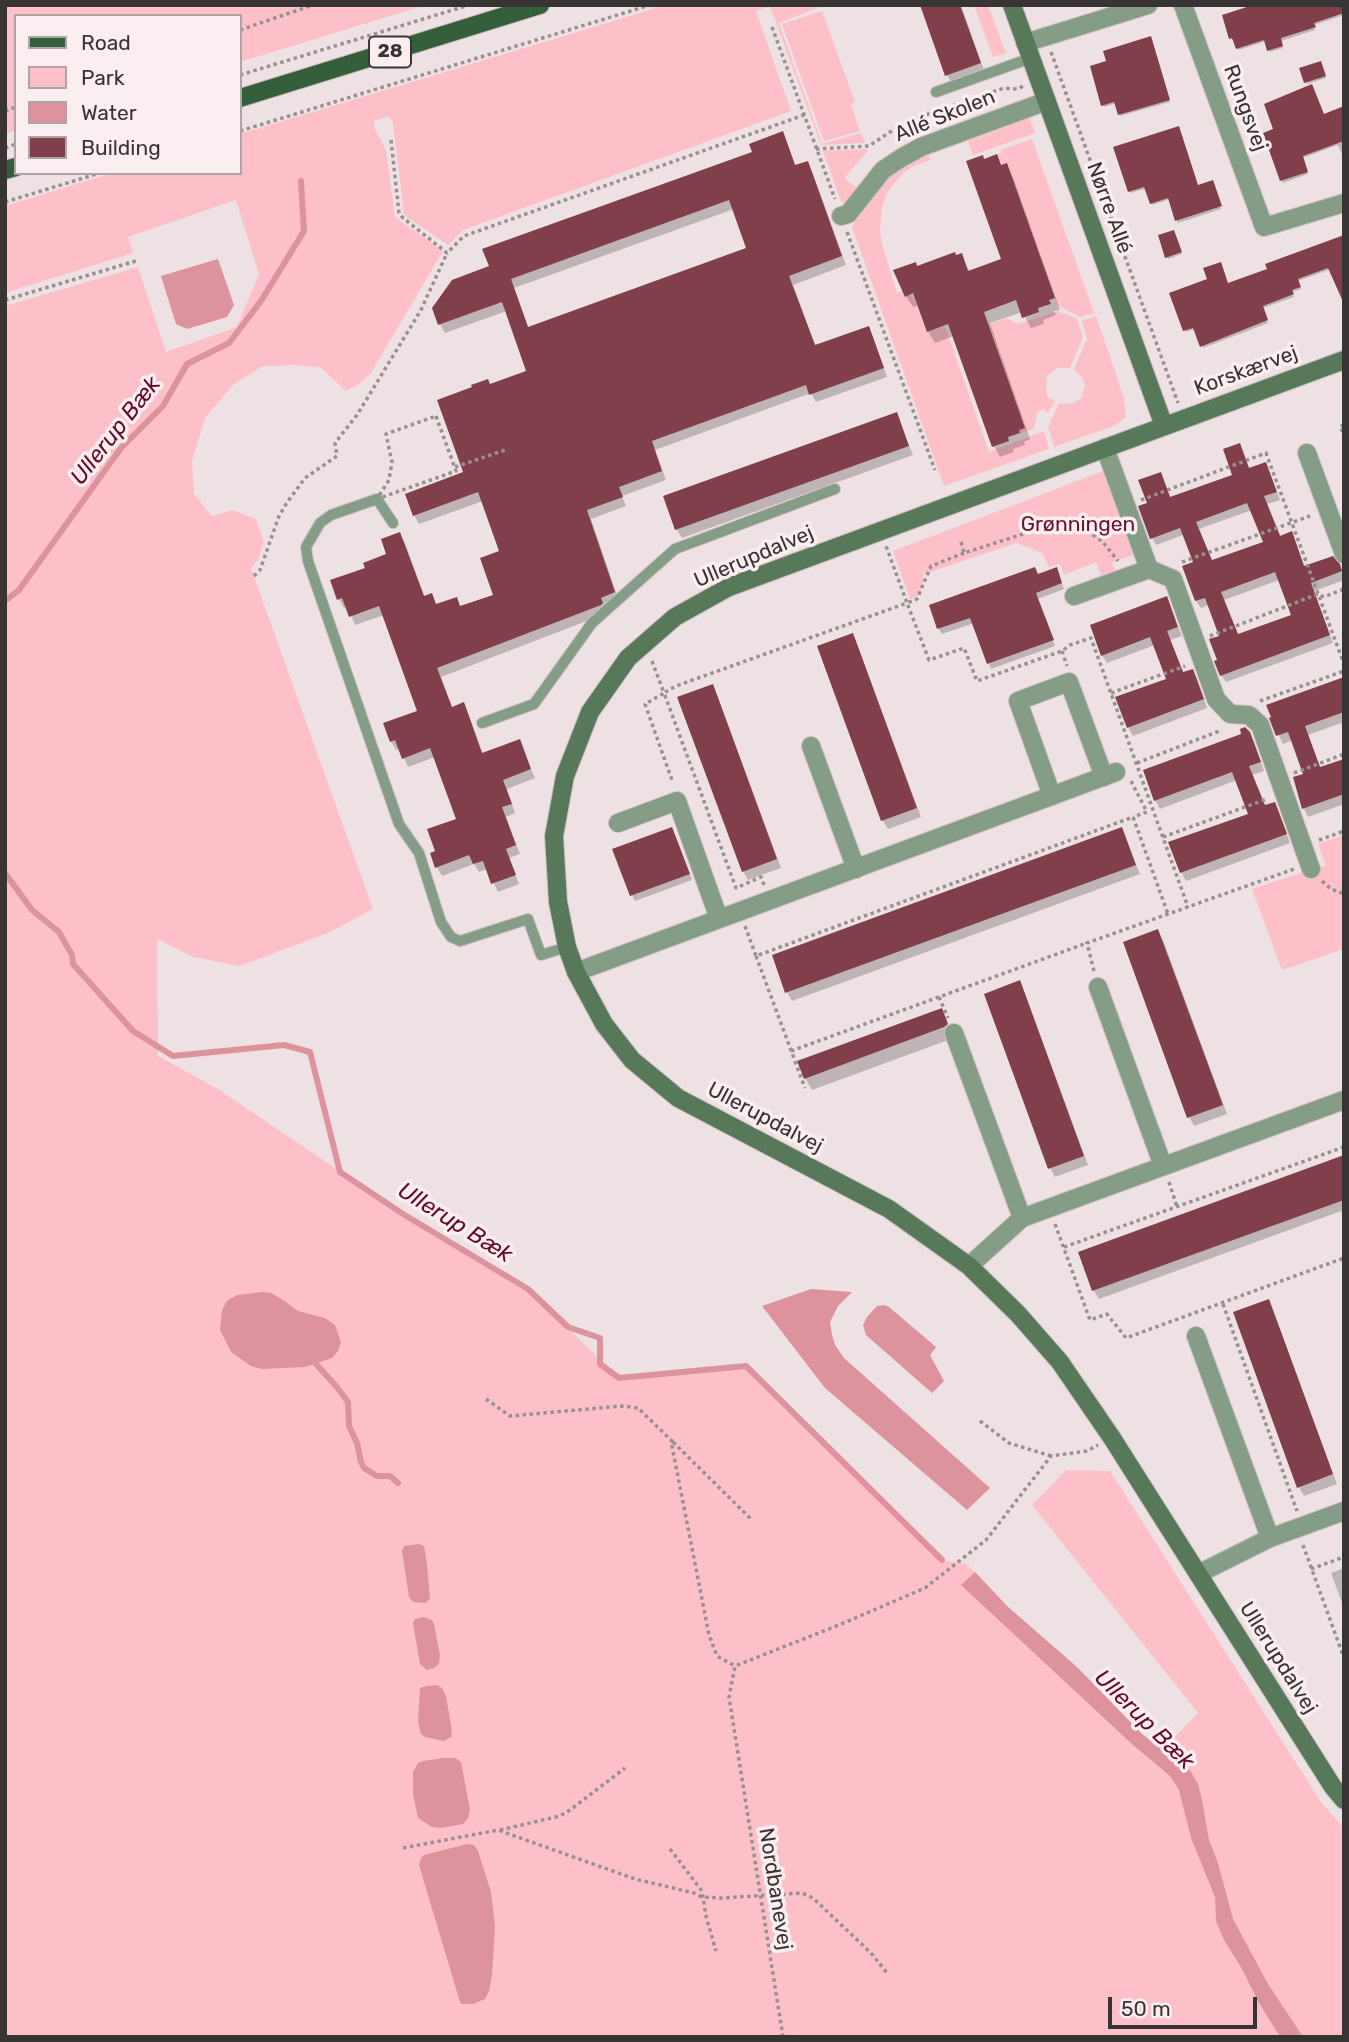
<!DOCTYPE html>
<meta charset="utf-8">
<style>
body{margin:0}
#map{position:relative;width:1349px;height:2042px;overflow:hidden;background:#eee1e3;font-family:Rubik,sans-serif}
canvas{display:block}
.frame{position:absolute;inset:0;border:7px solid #393434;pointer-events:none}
.legend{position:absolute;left:14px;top:14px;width:228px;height:161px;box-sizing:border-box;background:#fbeef0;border:2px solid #ada4a5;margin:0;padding:9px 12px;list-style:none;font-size:21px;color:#393434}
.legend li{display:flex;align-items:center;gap:14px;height:35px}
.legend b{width:35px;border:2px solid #ada4a5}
.scale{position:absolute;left:1108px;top:1997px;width:149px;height:32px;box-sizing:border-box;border:4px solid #393434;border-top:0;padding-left:9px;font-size:21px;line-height:24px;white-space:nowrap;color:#393434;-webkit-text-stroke:5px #fbeef0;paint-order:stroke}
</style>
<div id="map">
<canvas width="1349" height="2042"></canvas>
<div class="frame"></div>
<ul class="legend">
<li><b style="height:9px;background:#355f3a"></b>Road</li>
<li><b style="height:19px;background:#fdc0c8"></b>Park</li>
<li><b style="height:19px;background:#dc939d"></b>Water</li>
<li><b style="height:19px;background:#803f4b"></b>Building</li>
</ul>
<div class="scale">50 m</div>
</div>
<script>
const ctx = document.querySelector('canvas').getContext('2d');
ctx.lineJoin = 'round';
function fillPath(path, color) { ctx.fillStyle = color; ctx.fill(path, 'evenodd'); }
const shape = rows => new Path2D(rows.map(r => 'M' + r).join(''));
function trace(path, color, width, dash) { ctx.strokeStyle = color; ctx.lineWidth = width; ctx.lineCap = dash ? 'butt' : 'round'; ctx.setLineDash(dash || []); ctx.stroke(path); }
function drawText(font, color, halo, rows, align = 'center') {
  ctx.font = font + ' Rubik,sans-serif'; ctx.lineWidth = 7; ctx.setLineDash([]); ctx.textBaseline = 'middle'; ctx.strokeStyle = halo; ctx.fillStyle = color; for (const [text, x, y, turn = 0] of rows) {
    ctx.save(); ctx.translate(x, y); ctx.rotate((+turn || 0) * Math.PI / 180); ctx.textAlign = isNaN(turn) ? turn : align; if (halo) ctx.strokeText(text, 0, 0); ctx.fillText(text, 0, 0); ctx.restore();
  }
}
const green = shape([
 [5,5,426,5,240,62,240,16,16,16,16,131,5,134],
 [666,5,824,5,779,23,822,144,861,133,865,143,821,145,770,6,756,11,791,111,463,230,448,245,404,215,393,123,389,117,385,117,374,121,374,127,386,150,395,217,443,251,371,373,359,384,346,391,320,367,295,365,263,366,234,384,205,418,192,461,194,494,212,516,233,510,256,519,264,542,258,560,251,568,373,909,328,933,240,966,193,957,157,939,158,1056,218,1089,403,1214,528,1289,619,1378,746,1366,942,1560,966,1564,975,1572,1007,1606,1077,1667,1142,1734,1151,1741,1165,1747,1198,1713,1032,1505,1066,1470,1110,1471,1321,1802,1344,1828,1344,2037,5,2037,5,306,138,267,166,352,237,327,259,274,236,200,128,237,133,253,5,293,5,206,112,173,240,173,240,134],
 [974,5,988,5,1006,53,993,57],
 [822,11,855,102,851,104,860,131,824,141,782,24],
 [1030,118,1035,133,973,155,968,141],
 [1032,139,1094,313,1080,317,1057,305,1052,289,1046,290,1041,257,1037,247,1031,249,1033,236,1030,227,1020,218,1026,215,1023,206,1007,164,1001,165,997,154,1002,153,1001,150],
 [866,149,868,151,844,178,858,189,851,201,841,202,823,151],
 [929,155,930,160,914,166,903,173,886,194,882,209,880,231,882,244,897,293,902,291,905,296,911,294,916,302,927,332,945,326,989,452,1044,431,1049,449,944,486,852,227,856,217,874,191,900,169,912,161],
 [1058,311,1077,319,1083,337,1070,368,1057,368,1047,376,1046,392,1048,397,1055,401,1053,405,1047,413,1043,409,1037,413,1034,429,1020,433,1019,430,1025,427,1022,418,1015,420,1018,406,1014,397,1008,399,1003,365,989,324,1006,318,1018,324],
 [1096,316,1124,398,1126,417,1116,425,1054,447,1048,427,1059,403,1063,404,1074,403,1082,397,1085,385,1083,379,1074,369,1087,339,1082,321],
 [1106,470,1137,554,1112,562,1116,573,1101,576,1096,562,1064,575,1060,564,1049,567,1042,553,1017,543,924,574,920,595,910,599,893,551],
 [1344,835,1344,949,1282,970,1252,889,1326,865,1318,844]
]);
const water = shape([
 [218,259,234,305,227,317,187,329,176,324,161,276],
 [811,1289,852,1292,838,1306,830,1322,832,1335,835,1345,844,1358,990,1488,967,1510,825,1388,762,1306],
 [263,1292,271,1293,283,1300,298,1311,325,1318,335,1325,341,1342,338,1351,332,1358,305,1367,262,1369,251,1366,231,1352,220,1330,222,1310,227,1301,237,1295],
 [884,1305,889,1307,936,1347,930,1355,944,1381,932,1393,866,1335,863,1325,867,1317,877,1306],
 [419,1544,424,1546,427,1564,430,1599,425,1603,413,1602,409,1597,402,1551,404,1546],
 [975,1572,1008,1607,1077,1667,1142,1734,1151,1741,1176,1755,1191,1772,1198,1784,1202,1800,1209,1840,1218,1863,1233,1919,1268,1984,1303,2037,1281,2037,1277,2032,1259,2003,1241,1967,1224,1940,1216,1921,1215,1897,1191,1838,1179,1790,1170,1776,1133,1745,961,1585],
 [423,1617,432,1620,434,1624,440,1655,439,1664,434,1668,427,1670,420,1664,413,1623,415,1619],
 [437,1685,442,1688,446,1696,452,1731,451,1737,444,1741,425,1737,421,1734,418,1721,420,1688,426,1686],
 [443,1758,455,1758,461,1762,470,1810,468,1818,463,1824,441,1828,432,1827,418,1818,413,1794,413,1772,418,1763,423,1761],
 [467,1844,474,1845,478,1851,491,1892,495,1926,492,1976,489,1991,485,1999,473,2004,462,2004,460,2002,419,1865,421,1858,424,1855]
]);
const shadow = shape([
 [922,5,961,5,986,76,954,87,947,75],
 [1344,5,1344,15,1314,25,1315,30,1281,41,1283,48,1270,52,1266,41,1239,50,1234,39,1232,40,1231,38],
 [1152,40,1170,102,1120,116,1116,103,1104,107,1103,105,1108,63],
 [1321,65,1326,78,1307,84,1306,82],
 [1344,108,1344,159,1338,145,1302,158,1308,174,1283,183,1265,134],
 [783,133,796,167,807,163,812,171,846,265,793,285,816,347,868,328,873,337,887,377,816,402,811,393,655,450,666,480,622,496,626,506,591,519,619,601,605,614,441,677,452,709,463,705,468,713,483,754,519,741,535,778,507,789,515,813,506,817,520,854,509,858,519,884,498,892,487,869,479,872,474,864,442,876,437,867,437,852,458,820,435,757,408,767,400,749,396,750,391,741,419,712,384,615,355,625,347,606,344,608,339,599,367,569,389,555,400,534,405,543,425,598,437,606,456,599,461,608,496,596,502,552,483,501,419,524,414,515,465,474,490,386,529,372,507,311,445,333,440,324,491,267,754,153],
 [734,209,748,250,529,329,514,288],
 [1115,148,1198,186,1214,184,1221,209,1178,223,1170,199,1152,205,1145,189,1130,193],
 [996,156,1002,167,1006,166,1013,177,1060,310,1054,311,1056,315,1043,320,1044,324,1031,328,1022,312,990,323,1030,439,1024,442,1025,445,1013,449,1014,452,1000,457,994,446,954,336,935,343,928,331,919,305,913,307,906,296,917,268,961,255,970,272,1003,260,984,161],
 [1175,234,1182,254,1168,259,1167,257],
 [1344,237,1331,269,1298,281,1301,289,1292,292,1294,297,1263,308,1268,323,1203,348,1195,329,1186,332,1184,330,1228,285,1269,270],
 [896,414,913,455,682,538,677,530,665,497],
 [1243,453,1250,470,1269,472,1280,500,1267,504,1281,537,1295,541,1305,568,1339,565,1344,574,1344,580,1314,591,1333,643,1226,682,1221,675,1219,661,1221,637,1209,605,1201,608,1196,601,1184,567,1195,563,1183,535,1156,545,1152,538,1149,504,1164,482,1171,499,1234,476],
 [1252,510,1265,543,1212,562,1199,529],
 [1279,580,1293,616,1238,636,1224,600],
 [1038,575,1059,575,1064,589,1038,599,1055,646,991,669,974,623,942,634,939,629,931,606],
 [1166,598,1182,636,1170,640,1184,674,1192,671,1197,679,1207,708,1133,736,1128,727,1168,680,1155,645,1107,663,1102,655],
 [852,635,857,644,921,817,888,829,883,821,819,647],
 [1344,679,1344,722,1308,735,1321,769,1344,761,1344,804,1308,817,1304,809,1295,778,1305,775,1293,740,1283,744,1271,719],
 [712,686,717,695,781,868,748,880,743,871],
 [1249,733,1254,742,1264,771,1252,775,1265,807,1274,804,1279,812,1290,843,1186,881,1181,872,1251,815,1237,780,1160,809,1155,800],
 [1121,829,1140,874,792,1001,787,992],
 [675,835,692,880,635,901,632,895],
 [1158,932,1163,940,1227,1114,1194,1126,1189,1117],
 [1024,991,1088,1165,1055,1177,1050,1168],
 [941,1010,953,1037,951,1039,812,1090,805,1078],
 [1344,1157,1344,1210,1099,1299,1094,1291,1080,1253],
 [1268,1301,1273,1310,1337,1484,1304,1496,1299,1487],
 [1344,1568,1344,1608,1331,1573]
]);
const stream = shape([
 [5,601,19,590,121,448,163,406,187,364,229,343,261,301,304,231,301,181],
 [5,873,32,910,59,932,72,955,73,964,133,1031,173,1056,284,1045,310,1052,340,1172,403,1214,528,1289,568,1327,600,1338,600,1364,619,1378,746,1366,942,1560],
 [316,1364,336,1386,348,1402,349,1426,357,1443,361,1462,364,1468,377,1476,390,1476,398,1483]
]);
const building = shape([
 [920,5,960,5,981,63,945,76],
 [1253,5,1344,5,1344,13,1314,23,1316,27,1281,38,1283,46,1267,51,1264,40,1236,49,1232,38,1229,39,1222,15],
 [1151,36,1170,100,1118,115,1114,102,1101,106,1090,66,1106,61,1103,51],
 [1321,61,1326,76,1304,83,1299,68],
 [1312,84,1324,114,1344,106,1344,141,1303,156,1308,172,1280,181,1263,133,1273,129,1264,104],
 [1179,126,1198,185,1213,180,1222,206,1175,221,1168,198,1150,204,1144,187,1128,192,1113,147],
 [783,131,795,165,808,161,842,256,789,276,815,345,869,326,884,368,809,395,806,385,652,441,662,471,619,487,623,497,587,510,615,592,601,598,603,603,601,605,437,668,452,707,464,702,482,753,520,739,531,769,503,780,512,804,502,807,516,845,506,849,516,875,491,884,483,861,473,864,469,855,435,868,430,853,435,851,427,829,456,819,430,748,402,759,395,740,390,742,383,723,417,711,379,606,349,617,342,598,337,600,330,580,365,568,363,563,386,554,381,539,400,532,424,596,432,593,436,604,457,597,460,606,493,595,480,558,499,551,478,492,413,516,405,494,463,472,437,400,472,387,471,385,488,379,490,384,526,371,502,302,438,325,432,308,452,280,489,266,482,249,752,152,749,144],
 [729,200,746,248,528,327,511,279],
 [997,154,1001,165,1007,163,1055,298,1049,300,1051,304,1038,308,1039,312,1022,318,1016,300,984,312,1025,428,1019,430,1020,433,1008,437,1009,441,992,447,948,324,927,332,913,293,905,297,893,270,916,262,917,266,955,252,956,255,962,253,968,271,1001,259,966,161,983,155,984,159],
 [1174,230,1182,252,1165,258,1158,235],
 [1344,235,1344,304,1328,268,1298,279,1301,287,1292,290,1294,294,1263,306,1268,320,1200,347,1193,328,1183,331,1169,293,1207,279,1203,268,1221,262,1228,283,1267,269,1265,264],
 [897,412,909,446,675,530,663,496],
 [1240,443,1249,468,1266,462,1277,492,1264,496,1280,536,1292,531,1304,566,1333,556,1340,564,1342,571,1311,583,1330,635,1220,676,1214,661,1217,660,1209,639,1219,636,1205,598,1195,601,1182,566,1193,562,1180,528,1150,539,1138,506,1147,503,1138,480,1161,472,1170,497,1232,475,1223,449],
 [1247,503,1263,542,1212,560,1196,522],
 [1275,572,1291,615,1238,634,1221,592],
 [1035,567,1038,574,1057,567,1062,583,1036,593,1054,640,987,664,970,618,937,629,929,605],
 [1167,596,1178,627,1167,631,1183,672,1193,669,1204,699,1127,728,1115,697,1166,679,1150,637,1101,656,1090,625],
 [853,633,917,808,881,821,817,646],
 [1344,677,1344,712,1305,726,1320,767,1344,759,1344,794,1302,809,1293,777,1303,774,1288,732,1276,736,1269,718,1271,717,1266,705],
 [713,684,777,859,742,872,677,697],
 [1245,727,1250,732,1261,762,1249,766,1265,805,1275,802,1287,834,1180,873,1168,842,1248,814,1232,772,1154,801,1143,770,1241,734,1240,729],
 [672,827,690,874,630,896,612,849],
 [1122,827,1136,865,785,993,772,955],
 [1158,929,1223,1105,1187,1118,1123,942],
 [1020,980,1084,1156,1048,1169,984,994],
 [942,1008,948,1024,944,1027,804,1079,797,1061],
 [1344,1155,1344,1200,1092,1291,1078,1252],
 [1269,1299,1333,1474,1297,1488,1233,1312]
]);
const path = shape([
 [772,27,835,199],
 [240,30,313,5],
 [1051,52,1178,403],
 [240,75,469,5],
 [5,111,16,107],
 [240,131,650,5],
 [391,140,399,213,402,217,447,253,464,236,804,115],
 [5,148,16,144],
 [816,149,869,146,896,128,914,119,1004,88,1018,89,1023,86],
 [5,202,100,173],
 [847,232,935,470],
 [5,300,136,261],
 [436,416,456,471,377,499,389,480,392,462,386,434,436,416],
 [1344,425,1340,426,1344,435],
 [455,467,505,450],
 [1141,500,1266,453,1344,664],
 [961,542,964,553,1054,524,1073,525,1089,532,1103,542,1118,561],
 [964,553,931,566,917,599,907,603,929,660,964,648,977,681,1062,651,1070,645,1091,638,1188,907],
 [1182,562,1310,516],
 [254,576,260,570,279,516,286,504,305,478,337,456,335,443,357,415,421,310,447,253],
 [1210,636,1318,594,1324,597,1344,589],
 [1062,651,1067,666],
 [652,661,664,693,645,704,673,783],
 [1111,693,1185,666],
 [1260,701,1344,671],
 [1137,763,1222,730],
 [1294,773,1344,754],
 [1131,781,1147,812,1133,817],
 [1163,837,1267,799],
 [1319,840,1344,831],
 [1322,881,1331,889,1344,894],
 [764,885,761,877,736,888,664,693,676,686,907,603,886,546],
 [745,926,756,956,1133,817,1168,914],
 [756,956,805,1088],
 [1094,971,1087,943,1294,869],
 [939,997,948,1018],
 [791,1051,1087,943],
 [1169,1182,1177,1207],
 [1055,1224,1090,1320,1107,1314,1126,1338,1344,1258],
 [1064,1247,1344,1147],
 [1223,1304,1297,1511],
 [486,1399,510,1416,622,1406,638,1408,673,1442,672,1446,709,1635,717,1656,735,1666],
 [980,1421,1009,1443,1051,1456],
 [673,1442,752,1520],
 [1303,1545,1344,1658],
 [1311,1569,1344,1557],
 [500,1830,560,1816,570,1810,625,1768],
 [403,1848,498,1830,635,1879,694,1893,702,1897,721,1898,802,1893,813,1898,871,1953,887,1973],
 [670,1849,702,1891,706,1916,716,1951],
 [783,2037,729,1697,735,1666,839,1625,925,1588,986,1540,1051,1456,1087,1451,1098,1445]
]);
const lane = shape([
 [936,92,1031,58],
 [393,523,377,499,331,515,320,523,306,547,308,561,399,824,419,853,441,922,451,937,460,941,528,919,541,955,567,947],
 [482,723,534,704,592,623,675,549,835,489]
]);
const street = shape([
 [1183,5,1264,227,1344,203],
 [1025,43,1148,5],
 [841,216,848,214,883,170,901,158,921,147,1047,101],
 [1307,453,1344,554],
 [1149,569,1173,579,1216,699,1230,714,1249,715,1260,725,1311,869],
 [1074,596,1149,569,1105,448],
 [811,746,856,869],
 [1052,796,1018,701,1069,682,1104,777],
 [618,823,677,801,719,919],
 [576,972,1116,772],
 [1098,987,1163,1166],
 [954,1033,1022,1218],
 [969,1266,1022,1218,1344,1100],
 [1196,1336,1270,1538],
 [1198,1574,1270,1538,1344,1511]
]);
const secondary = shape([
 [1012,5,1164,426],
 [1344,360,729,587,675,617,628,658,590,712,565,776,554,836,558,902,567,947,576,972,604,1024,632,1060,678,1098,889,1209,969,1266,1018,1314,1060,1362,1112,1438,1333,1787,1344,1800]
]);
const primary = shape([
 [240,98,540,5],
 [5,170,16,167]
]);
const shields = [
 [390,52,42]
];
const shieldNames = [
 ["28",390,52]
];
const streetNames = [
 ["Rungsvej",1245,108,70],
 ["Allé Skolen",945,116,-22],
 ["Nørre Allé",1109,208,70],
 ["Korskærvej",1246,371,-20],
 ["Ullerupdalvej",754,557,-23],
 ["Ullerupdalvej",765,1118,28],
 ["Ullerupdalvej",1278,1658,58],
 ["Nordbanevej",775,1889,81]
];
const parkNames = [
 ["Grønningen",1078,525]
];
const waterNames = [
 ["Ullerup Bæk",116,431,-52],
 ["Ullerup Bæk",455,1223,32],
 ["Ullerup Bæk",1144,1720,45]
];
fillPath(green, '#fdc0c8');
fillPath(water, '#dc939d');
fillPath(shadow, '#0003');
trace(stream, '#dc939d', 6);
fillPath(building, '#803f4b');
trace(lane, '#cabec0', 12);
trace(street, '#cabec0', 20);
trace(secondary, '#cabec0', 20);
trace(primary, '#cabec0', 20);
trace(path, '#999091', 3.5, [3.5, 3.5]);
trace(lane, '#859c87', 10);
trace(street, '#859c87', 18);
trace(secondary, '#57795a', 18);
trace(primary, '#355f3a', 18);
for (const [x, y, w] of shields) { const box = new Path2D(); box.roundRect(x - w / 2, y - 15.5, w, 31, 5); ctx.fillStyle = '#fbeef0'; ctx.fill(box); trace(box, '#393434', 2); }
drawText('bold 19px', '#393434', null, shieldNames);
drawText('21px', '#393434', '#fbeef0', streetNames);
drawText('21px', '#69122b', '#fbeef0', parkNames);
drawText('italic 23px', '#650d28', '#fbeef0', waterNames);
</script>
